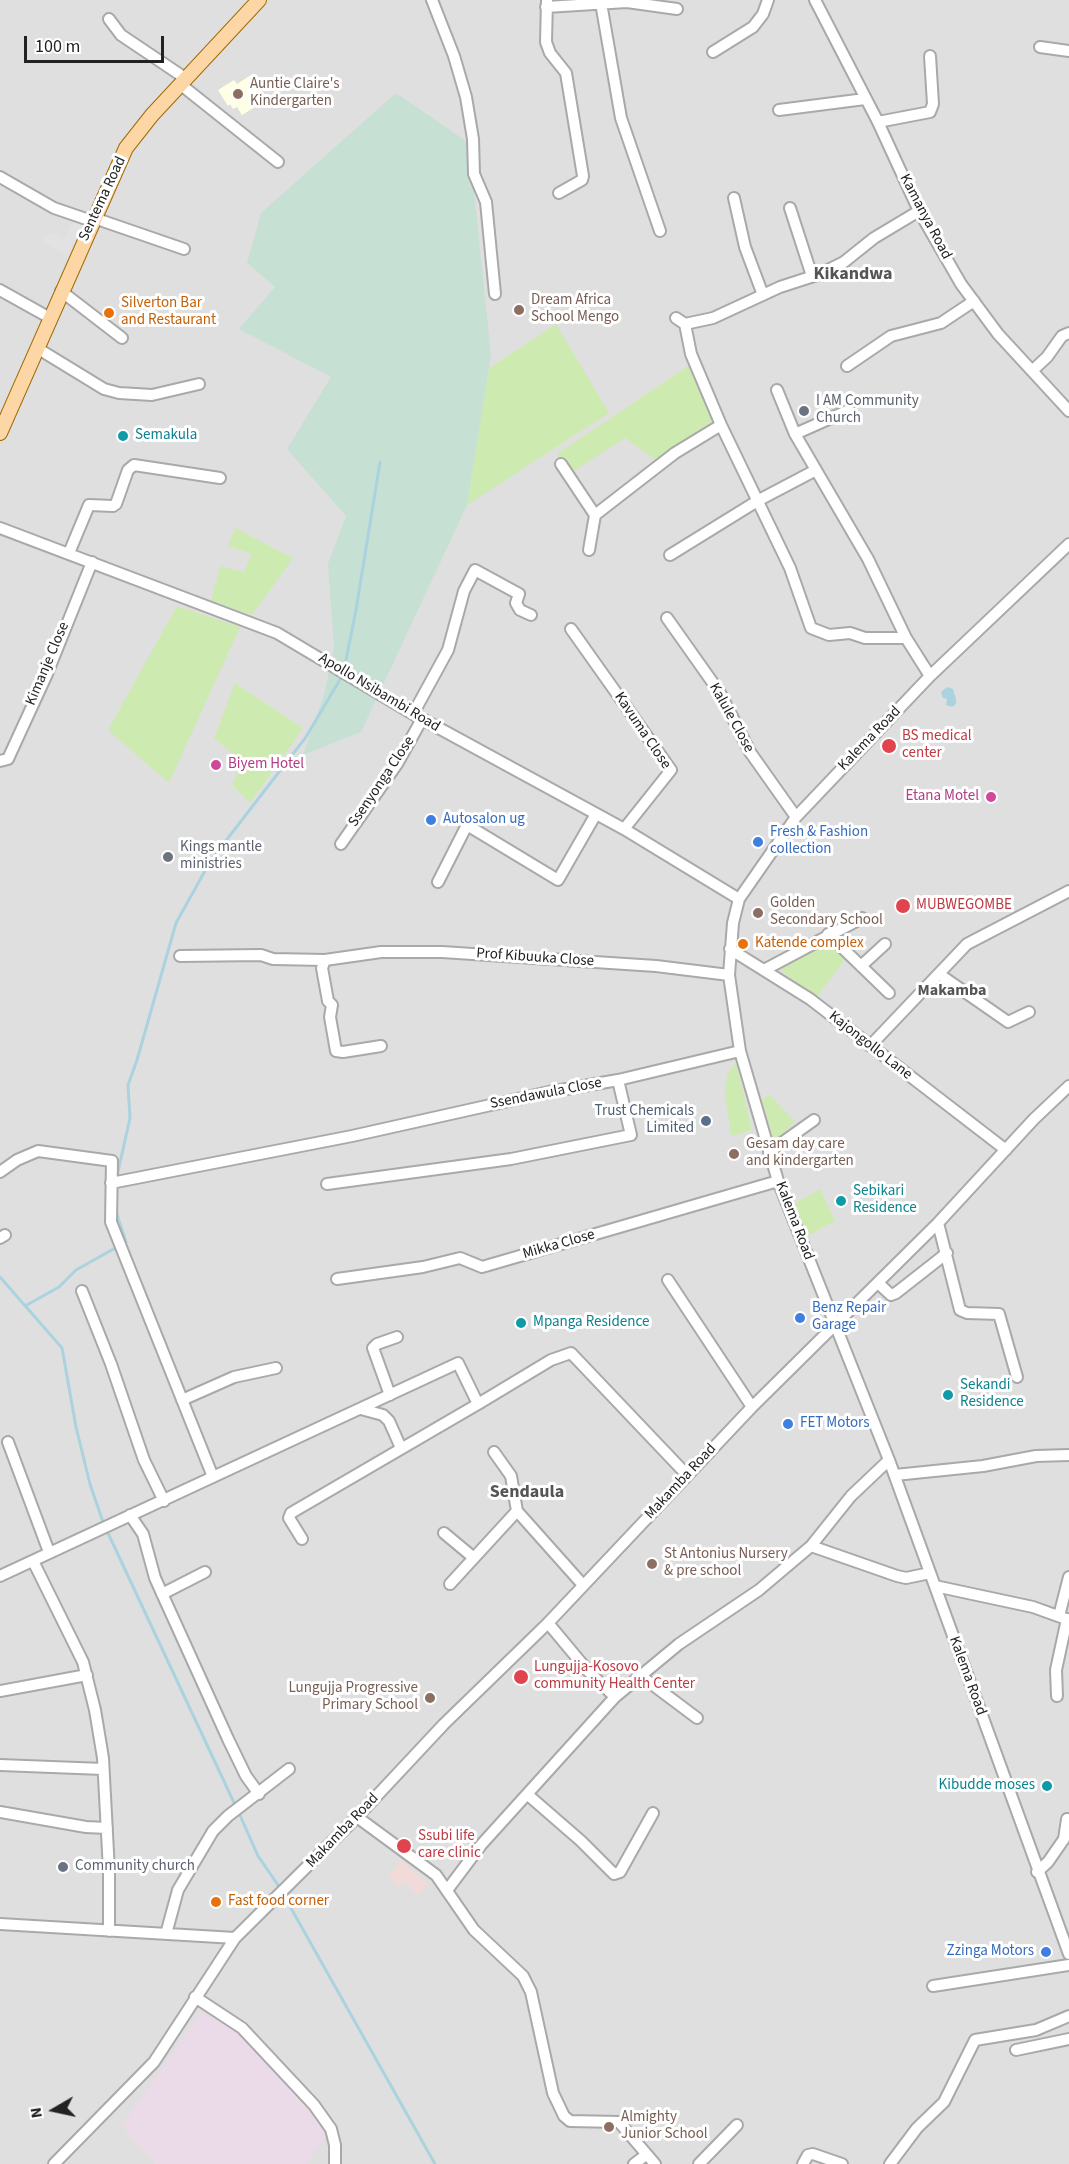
<!DOCTYPE html>
<style>
body{margin:0}
#map{position:relative;width:1069px;height:2164px;overflow:hidden;background:#f2efe9;font-family:"Source Sans 3",sans-serif}
canvas{display:block}
.north{position:absolute;left:24px;top:2080px;width:60px;height:60px;-webkit-text-stroke:4px #fff;paint-order:stroke;rotate:261deg;font-size:16px;font-weight:700;line-height:24px;text-align:center;color:#222}
.north::after{content:'';display:block;margin:auto;width:21px;height:27px;background:#222;clip-path:polygon(50% 0,100% 100%,50% 72%,0 100%)}
.scale{position:absolute;left:24px;top:36px;width:140px;height:27px;box-sizing:border-box;border:3px solid #222;border-top:0;padding-left:8px;font-size:18px;line-height:21px;white-space:nowrap;color:#222;-webkit-text-stroke:4px #fff;paint-order:stroke}
</style>
<div id="map">
<canvas width="1069" height="2164"></canvas>
<div class="north">N</div>
<div class="scale">100 m</div>
</div>
<script>
const ctx = document.querySelector('canvas').getContext('2d');
ctx.lineJoin = 'round';
function fillPath(path, color) { ctx.fillStyle = color; ctx.fill(path, 'evenodd'); }
const shape = rows => new Path2D(rows.map(r => 'M' + r).join(''));
function trace(path, color, width, dash) { ctx.strokeStyle = color; ctx.lineWidth = width; ctx.lineCap = dash ? 'butt' : 'round'; ctx.setLineDash(dash || []); ctx.stroke(path); }
function drawText(font, color, halo, rows, align = 'center') {
  ctx.font = font + ' "Source Sans 3",sans-serif'; ctx.lineWidth = 6; ctx.setLineDash([]); ctx.textBaseline = 'middle'; ctx.strokeStyle = halo; ctx.fillStyle = color; for (const [text, x, y, turn = 0] of rows) {
    ctx.save(); ctx.translate(x, y); ctx.rotate((+turn || 0) * Math.PI / 180); ctx.textAlign = isNaN(turn) ? turn : align; if (halo) ctx.strokeText(text, 0, 0); ctx.fillText(text, 0, 0); ctx.restore();
  }
}
const residential = shape([
 [0,0,1069,0,1069,2164,0,2164]
]);
const commercial = shape([
 [401,1861,428,1884,417,1895,405,1881,399,1888,389,1876]
]);
const industrial = shape([
 [201,2011,256,2044,327,2134,307,2164,155,2164,122,2126]
]);
const education = shape([
 [251,75,259,87,252,96,258,105,242,115,237,107,233,109,230,104,228,106,218,90,234,80,237,84]
]);
const grass = shape([
 [556,324,609,413,467,505,489,368],
 [691,364,716,419,656,460,625,438,569,474,557,454],
 [235,528,293,558,252,615,211,601,220,566,244,572,252,554,228,546],
 [177,606,240,627,169,783,108,730],
 [235,683,303,728,250,803,232,785,243,762,214,738],
 [829,942,846,958,816,998,779,969],
 [736,1062,752,1130,731,1136,725,1091,727,1075],
 [770,1095,795,1122,774,1141,762,1099],
 [820,1189,835,1221,807,1236,795,1203]
]);
const wetland = shape([
 [396,93,469,143,491,355,467,505,361,732,303,755,324,695,334,648,328,564,346,516,287,449,331,377,239,329,275,287,247,263,261,213]
]);
const parking = shape([
 [74,217,84,221,68,255,43,243,46,235,49,236,51,233,64,239]
]);
const water = shape([
 [947,687,953,689,956,699,956,704,952,707,946,705,947,699,943,698,941,692]
]);
const stream = shape([
 [344,670,356,610,380,462],
 [117,1176,130,1118,128,1085,137,1060,176,923,211,860,306,737,342,676],
 [0,1277,62,1348,76,1427,90,1484,103,1522],
 [25,1306,59,1287,76,1270,126,1242,116,1212],
 [107,1531,236,1807],
 [239,1813,258,1856,280,1888],
 [283,1894,435,2164]
]);
const minor = shape([
 [432,0,454,56,466,97,473,139,474,174,486,202,495,294],
 [547,0,546,42,550,53,566,73,583,176,582,180,559,193],
 [815,0,878,122,919,211,961,284,998,334,1069,411],
 [601,3,621,118,660,231],
 [546,7,627,2,677,9],
 [109,19,121,35,185,78],
 [1040,47,1069,51],
 [713,52,753,27,763,14,768,0],
 [180,84,278,162],
 [779,110,865,99],
 [878,122,930,112,933,104,930,56],
 [0,177,54,208,92,221],
 [734,198,745,247,763,295],
 [790,208,812,276],
 [94,218,184,249],
 [0,290,50,318],
 [61,291,122,338],
 [676,318,685,324,713,318,780,287,820,274,844,262,874,238,919,211],
 [685,324,691,354,721,425,790,568,811,628,829,635,850,633,865,638,906,638],
 [37,348,104,389,119,393,152,395,199,384],
 [847,366,891,336,941,323,974,301],
 [1032,371,1047,357,1062,336,1069,333],
 [777,390,795,434,868,559,906,638,930,676],
 [795,434,849,410],
 [561,464,595,515,675,453,721,425],
 [0,528,277,633,413,714,624,829,739,899],
 [1069,544,930,676,796,817,739,899,733,923,729,975,740,1051,778,1181,889,1460,1069,1954],
 [589,550,595,515],
 [69,553,89,505,113,506,116,504,128,470,134,465,220,478],
 [670,555,759,500,816,470],
 [667,618,720,693,750,752,796,817],
 [571,629,671,770,624,829],
 [413,714,448,650,464,591,475,570,519,594,516,603,520,610,531,615],
 [0,761,8,759,13,748,47,674,92,562],
 [341,844,397,764,422,719],
 [438,882,467,825,558,880,596,814],
 [828,934,889,993],
 [730,949,810,999,1006,1150],
 [180,956,261,955,273,959,325,960],
 [861,966,885,944],
 [764,970,862,918],
 [939,974,1008,1022,1029,1012],
 [381,1046,343,1052,336,1051,330,1017,332,1005,328,1001,322,968,325,960,381,952,442,952,656,966,729,975],
 [870,1046,967,944,1069,891],
 [769,1152,814,1120],
 [0,1172,17,1160,38,1151,112,1161,111,1222,213,1477],
 [111,1183,352,1136,549,1092,618,1080,740,1051],
 [327,1184,511,1159,631,1135,618,1080],
 [938,1223,960,1310,967,1313,999,1314,1017,1377],
 [0,1238,5,1235],
 [337,1279,423,1267,460,1258,482,1267,778,1181],
 [668,1280,752,1407],
 [878,1283,891,1295,896,1293,947,1253],
 [82,1291,111,1364,144,1460,164,1501],
 [390,1395,373,1348,377,1344,397,1337],
 [182,1400,234,1377,276,1368],
 [361,1409,383,1415,389,1421,401,1448],
 [8,1442,49,1552],
 [494,1452,511,1476,517,1511,583,1585],
 [895,1475,983,1466,1036,1456,1069,1455],
 [130,1515,143,1534,155,1578,228,1739,246,1776,259,1794],
 [444,1533,474,1558],
 [302,1539,289,1518,291,1513,478,1404],
 [811,1546,851,1496,889,1460],
 [33,1561,83,1662,95,1710,103,1758,109,1871,109,1931],
 [0,1576,458,1363,478,1404,551,1360,571,1353,687,1475],
 [450,1584,517,1511],
 [935,1586,1033,1607,1069,1620],
 [162,1594,205,1572],
 [1059,1616,1069,1577],
 [548,1623,588,1671,615,1697],
 [641,1676,697,1718],
 [0,1691,87,1675],
 [1057,1696,1056,1670,1067,1619],
 [0,1765,103,1769],
 [528,1795,581,1841,614,1874,620,1872,653,1813],
 [0,1812,86,1827,107,1828],
 [357,1817,436,1875,474,1930,523,1976,531,1992,553,2093,564,2116,570,2121,619,2122,655,2164],
 [1037,1872,1048,1862,1064,1839,1067,1819],
 [448,1889,481,1845,615,1697,679,1644,759,1590,811,1546,897,1576,906,1578,930,1573],
 [0,1924,235,1938],
 [166,1934,178,1890,213,1831,228,1816,289,1769],
 [933,1986,1069,1965],
 [195,1997,242,2028,314,2105,331,2129,335,2145,335,2164],
 [1016,2050,1069,2039],
 [54,2164,154,2062,235,1938,357,1817,444,1724,548,1623,752,1407,938,1223,1034,1119,1069,1086],
 [634,2164,646,2155],
 [699,2164,737,2125],
 [803,2164,808,2155,813,2154,842,2164],
 [890,2164,917,2128,944,2102,975,2040,1036,2030,1069,2016]
]);
const major = shape([
 [0,433,126,148,152,115,259,0]
]);
const markers = [
 [238,94,6,"#8d6e63"],
 [519,310,6,"#8d6e63"],
 [109,313,6,"#e8710a"],
 [804,411,6,"#6b7280"],
 [123,436,6,"#0f9aa8"],
 [889,746,8,"#e0444e"],
 [216,765,6,"#d1479c"],
 [991,797,6,"#d1479c"],
 [431,820,6,"#3f7fe0"],
 [758,842,6,"#3f7fe0"],
 [168,857,6,"#6b7280"],
 [903,906,8,"#e0444e"],
 [758,913,6,"#8d6e63"],
 [743,944,6,"#e8710a"],
 [706,1121,6,"#5c6f8a"],
 [734,1154,6,"#8d6e63"],
 [841,1201,6,"#0f9aa8"],
 [800,1318,6,"#3f7fe0"],
 [521,1323,6,"#0f9aa8"],
 [948,1395,6,"#0f9aa8"],
 [788,1424,6,"#3f7fe0"],
 [652,1564,6,"#8d6e63"],
 [521,1677,8,"#e0444e"],
 [430,1698,6,"#8d6e63"],
 [1047,1786,6,"#0f9aa8"],
 [404,1846,8,"#e0444e"],
 [63,1867,6,"#6b7280"],
 [216,1902,6,"#e8710a"],
 [1046,1952,6,"#3f7fe0"],
 [609,2127,6,"#8d6e63"]
];
const educationNames = [
 ["Auntie Claire's",250,85],
 ["Kindergarten",250,102],
 ["Dream Africa",531,301],
 ["School Mengo",531,318],
 ["Golden",770,904],
 ["Secondary School",770,921],
 ["Gesam day care",746,1145],
 ["and kindergarten",746,1162],
 ["St Antonius Nursery",664,1555],
 ["& pre school",664,1572],
 ["Lungujja Progressive",418,1689,"right"],
 ["Primary School",418,1706,"right"],
 ["Almighty",621,2118],
 ["Junior School",621,2135]
];
const streetNames = [
 ["Sentema Road",103,199,-65],
 ["Kamanya Road",925,217,62],
 ["Kimanje Close",48,664,-67],
 ["Apollo Nsibambi Road",379,693,31],
 ["Kalule Close",731,718,61],
 ["Kavuma Close",642,731,56],
 ["Kalema Road",870,739,-46],
 ["Ssenyonga Close",382,782,-56],
 ["Prof Kibuuka Close",535,958,4],
 ["Kajongollo Lane",870,1046,38],
 ["Ssendawula Close",546,1094,-11],
 ["Kalema Road",794,1221,69],
 ["Mikka Close",559,1245,-16],
 ["Makamba Road",681,1482,-47],
 ["Kalema Road",967,1676,70],
 ["Makamba Road",343,1831,-46]
];
const foodNames = [
 ["Silverton Bar",121,304],
 ["and Restaurant",121,321],
 ["Katende complex",755,944],
 ["Fast food corner",228,1902]
];
const worshipNames = [
 ["I AM Community",816,402],
 ["Church",816,419],
 ["Kings mantle",180,848],
 ["ministries",180,865],
 ["Community church",75,1867]
];
const cultureNames = [
 ["Semakula",135,436],
 ["Sebikari",853,1192],
 ["Residence",853,1209],
 ["Mpanga Residence",533,1323],
 ["Sekandi",960,1386],
 ["Residence",960,1403],
 ["Kibudde moses",1035,1786,"right"]
];
const healthNames = [
 ["BS medical",902,737],
 ["center",902,754],
 ["MUBWEGOMBE",916,906],
 ["Lungujja-Kosovo",534,1668],
 ["community Health Center",534,1685],
 ["Ssubi life",418,1837],
 ["care clinic",418,1854]
];
const hotelNames = [
 ["Biyem Hotel",228,765],
 ["Etana Motel",979,797,"right"]
];
const shopNames = [
 ["Autosalon ug",443,820],
 ["Fresh & Fashion",770,833],
 ["collection",770,850],
 ["Benz Repair",812,1309],
 ["Garage",812,1326],
 ["FET Motors",800,1424],
 ["Zzinga Motors",1034,1952,"right"]
];
const serviceNames = [
 ["Trust Chemicals",694,1112],
 ["Limited",694,1129]
];
const neighbourhoodNames = [
 ["Makamba",952,991]
];
const quarterNames = [
 ["Kikandwa",853,275],
 ["Sendaula",527,1493]
];
fillPath(residential, '#e0dfdf');
fillPath(commercial, '#f2dad9');
fillPath(industrial, '#ebdbe8');
fillPath(education, '#ffffe5');
fillPath(grass, '#cdebb0');
fillPath(wetland, '#c6e0d4');
fillPath(parking, '#e2e2e2');
fillPath(water, '#aad3df');
trace(stream, '#aad3df', 3);
trace(minor, '#a9a9a9', 14);
trace(major, '#a06b00', 16);
trace(minor, '#fff', 10);
trace(major, '#fcd6a4', 14);
for (const [x, y, r, color] of markers) { const dot = new Path2D(); dot.arc(x, y, r, 0, 2 * Math.PI); ctx.fillStyle = color; ctx.fill(dot); trace(dot, '#fff', 2); }
drawText('15px', '#785e54', '#fff', educationNames, 'left');
drawText('15px', '#222', '#fff', streetNames);
drawText('15px', '#c56008', '#fff', foodNames, 'left');
drawText('15px', '#5b616d', '#fff', worshipNames, 'left');
drawText('15px', '#0d838f', '#fff', cultureNames, 'left');
drawText('15px', '#be3a42', '#fff', healthNames, 'left');
drawText('15px', '#b23c85', '#fff', hotelNames, 'left');
drawText('15px', '#366cbe', '#fff', shopNames, 'left');
drawText('15px', '#4e5e75', '#fff', serviceNames, 'right');
drawText('bold 16px', '#555', '#fff', neighbourhoodNames);
drawText('bold 18px', '#555', '#fff', quarterNames);
</script>
